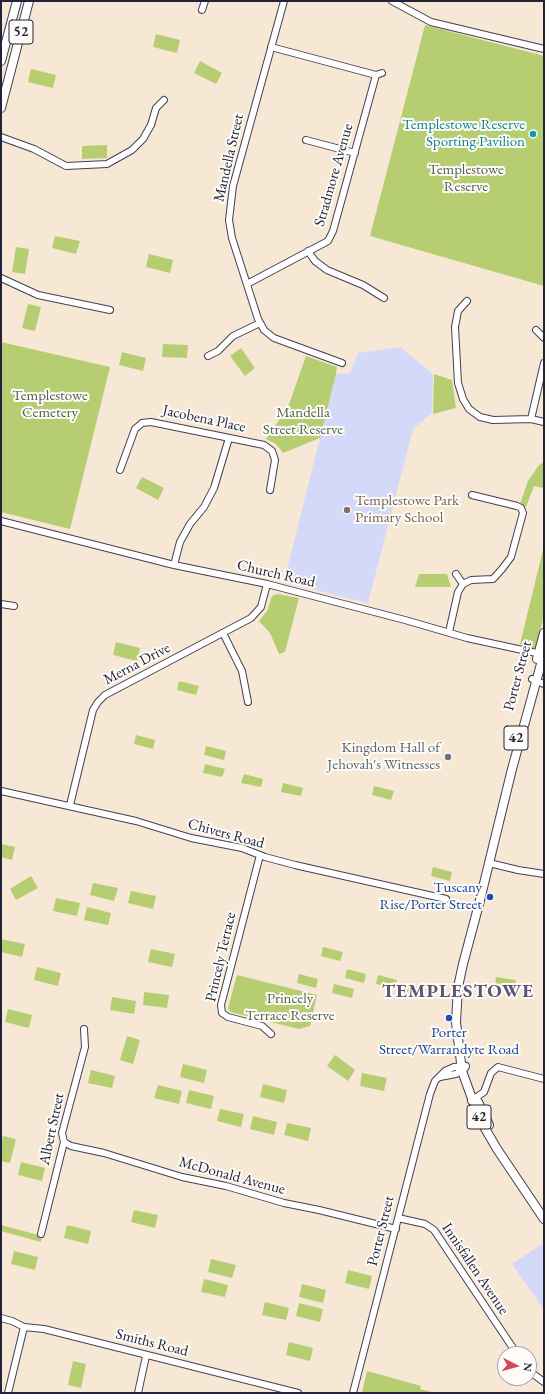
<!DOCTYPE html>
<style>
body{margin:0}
#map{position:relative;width:545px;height:1394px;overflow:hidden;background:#f7e8d5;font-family:"EB Garamond",serif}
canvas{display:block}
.frame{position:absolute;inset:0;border:2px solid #22223b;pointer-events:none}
.north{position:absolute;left:497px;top:1346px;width:40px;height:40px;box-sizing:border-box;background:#fdfcf7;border:1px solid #a5a5ac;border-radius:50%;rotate:96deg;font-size:11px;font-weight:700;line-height:16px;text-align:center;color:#22223b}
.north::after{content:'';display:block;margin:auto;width:14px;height:18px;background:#d1495b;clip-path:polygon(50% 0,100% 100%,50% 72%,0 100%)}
</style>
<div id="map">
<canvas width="545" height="1394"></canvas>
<div class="frame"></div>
<div class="north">N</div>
</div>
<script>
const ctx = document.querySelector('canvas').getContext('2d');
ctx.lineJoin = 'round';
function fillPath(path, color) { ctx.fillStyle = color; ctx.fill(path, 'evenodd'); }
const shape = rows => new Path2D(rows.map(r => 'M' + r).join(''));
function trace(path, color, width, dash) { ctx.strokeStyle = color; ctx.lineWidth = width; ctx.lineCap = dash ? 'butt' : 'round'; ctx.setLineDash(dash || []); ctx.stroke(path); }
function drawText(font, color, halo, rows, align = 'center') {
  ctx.font = font + ' "EB Garamond",serif'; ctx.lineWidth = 4; ctx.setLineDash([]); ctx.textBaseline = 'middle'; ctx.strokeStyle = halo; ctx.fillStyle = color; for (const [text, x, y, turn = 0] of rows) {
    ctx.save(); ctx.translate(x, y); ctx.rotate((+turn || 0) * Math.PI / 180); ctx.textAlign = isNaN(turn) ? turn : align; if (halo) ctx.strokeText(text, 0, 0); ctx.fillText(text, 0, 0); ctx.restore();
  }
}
const built = shape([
 [400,347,433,374,432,413,413,429,368,603,284,582,336,374,350,373,358,353],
 [542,1244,544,1248,544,1310,512,1264]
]);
const green = shape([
 [425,25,544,56,544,286,370,236],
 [156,34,180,40,177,53,153,47],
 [200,61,222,73,216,84,194,73],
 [31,69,56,75,53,88,28,82],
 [107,145,107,158,82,159,82,146],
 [55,236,80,241,76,254,52,248],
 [16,247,29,249,25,274,12,272],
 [149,254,173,260,170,273,146,267],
 [28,304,41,307,35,331,22,328],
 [1,342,110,367,70,529,1,512],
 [163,344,188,345,187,358,162,357],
 [241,348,255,368,245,376,230,356],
 [122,352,146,358,143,371,119,365],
 [306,356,337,367,336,374,320,438,283,453,276,444,266,439,288,407],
 [434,374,452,380,456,408,433,414],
 [544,462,544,488,534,486,526,507,520,504,528,481,539,465],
 [142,477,164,488,158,500,136,488],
 [544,546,544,615,536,649,520,644],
 [419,574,447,574,451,587,415,587],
 [277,594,299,598,285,652,279,654,270,633,259,621,267,611,272,596],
 [116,642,140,648,137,661,113,655],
 [179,681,199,686,196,695,177,690],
 [136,735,155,740,153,749,134,744],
 [206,746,226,751,224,760,204,755],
 [205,764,225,769,222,777,203,773],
 [244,774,263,779,261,787,241,783],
 [283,783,303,788,301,796,281,792],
 [374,786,394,791,391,800,372,795],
 [1,844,15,847,12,860,1,857],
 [433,867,452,872,450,881,431,876],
 [31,876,38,888,16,900,10,889],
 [93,883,118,888,114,901,90,895],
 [131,891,156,896,153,909,128,903],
 [56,898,80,903,77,916,53,911],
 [87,907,111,913,108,925,84,920],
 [1,939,25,944,22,957,1,952],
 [323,947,343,952,340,961,321,956],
 [151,949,175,954,172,967,148,962],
 [37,967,61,973,58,986,34,980],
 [347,969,366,974,364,983,345,978],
 [299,974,318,979,316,988,297,983],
 [237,975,317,995,310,1026,299,1029,230,1012,228,1008],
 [378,975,397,980,395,989,376,984],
 [496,977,516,980,514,989,495,986],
 [334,984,354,989,352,998,332,993],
 [406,984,426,989,423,998,404,993],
 [144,992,169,995,167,1008,143,1005],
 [112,997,136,1001,134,1014,110,1010],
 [8,1009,32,1015,29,1028,5,1022],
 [127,1036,140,1040,133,1064,120,1060],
 [335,1055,355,1070,348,1081,327,1066],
 [183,1064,207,1070,204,1083,180,1077],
 [91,1070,115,1076,112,1088,88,1083],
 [362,1073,387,1078,384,1091,360,1086],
 [263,1084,287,1090,284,1103,260,1097],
 [158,1085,182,1091,179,1104,154,1098],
 [189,1090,214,1096,211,1109,186,1103],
 [220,1109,244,1114,241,1127,217,1121],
 [253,1116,277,1122,274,1135,250,1129],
 [287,1123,311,1128,308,1141,284,1135],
 [3,1136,16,1139,10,1163,1,1161,1,1146],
 [21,1162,45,1168,42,1181,18,1175],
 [134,1210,158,1215,155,1228,131,1222],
 [1,1225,42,1236,41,1242,1,1231],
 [67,1225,91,1231,88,1244,64,1238],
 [14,1251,38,1257,35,1270,11,1264],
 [211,1259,236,1265,232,1278,208,1272],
 [348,1270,372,1276,369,1289,345,1283],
 [204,1279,228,1285,225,1297,201,1292],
 [302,1284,326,1290,323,1303,299,1297],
 [265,1302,289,1308,286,1320,262,1315],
 [299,1303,323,1309,320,1322,296,1316],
 [289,1342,313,1348,310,1361,286,1355],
 [73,1361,86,1364,81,1388,68,1385],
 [367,1371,421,1386,420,1389,435,1393,362,1393]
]);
const minor = shape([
 [284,1,233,186,229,220,232,238,258,319,264,330,274,338,342,363],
 [392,1,431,22,544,49],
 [202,10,205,1],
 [271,47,376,75,382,73],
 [1,137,34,149,66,166,107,164,132,150,143,139,151,125,156,108,164,100],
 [306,140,355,153],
 [308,251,315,261,327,270,363,285,384,298],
 [1,278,38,295,110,310],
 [247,284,328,241,333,231,376,75],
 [467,301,458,311,455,327,458,383,463,399,469,409,480,417,493,420,531,419,544,422],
 [536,330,544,338],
 [208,356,218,351,233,336,260,323],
 [531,419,544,363],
 [120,470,135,429,142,423,151,422,264,445,272,451,275,460,270,490],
 [1,521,174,565,267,584,405,620,467,638,541,654],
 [174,565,180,542,190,524,204,507,214,488,229,438],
 [456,574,463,584],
 [1,604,14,606],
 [449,632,458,592,463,584,471,580,493,579,502,569,511,557,523,513,521,508,517,506,472,495],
 [223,633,242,671,248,702],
 [532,679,544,684],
 [1,791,136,821,191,838,242,848,265,857,295,865,446,899],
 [70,805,93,710,98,702,105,695,251,618,261,607,267,584],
 [260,855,221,1005,222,1013,228,1017,262,1026,271,1034],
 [489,863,518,870,544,874],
 [440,1077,456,1074,465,1068],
 [471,1101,484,1092,491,1073,498,1067,544,1079],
 [64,1142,71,1146,104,1153,182,1177,226,1186,284,1203,319,1210,396,1229],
 [398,1218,425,1224,434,1230,517,1354],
 [41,1234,64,1142,62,1133,85,1047,84,1029],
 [1,1318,12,1321,24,1327,44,1329,298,1393],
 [529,1371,544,1382],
 [8,1393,24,1327],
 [138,1393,146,1356],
 [353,1393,430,1094,435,1081,445,1071,454,1067,466,1066]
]);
const major = shape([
 [1,61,17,1],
 [1,108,29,1],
 [544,653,512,769,479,904,463,964,458,987,456,1022,462,1071,479,1118,497,1149,544,1219],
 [537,659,544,633],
 [478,1102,489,1125]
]);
const markers = [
 [533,134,4,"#0f9aa8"],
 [347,510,4,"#8d6e63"],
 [448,757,4,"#6b7280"],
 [490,897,4,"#1a4fb4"],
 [449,1018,4,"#1a4fb4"]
];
const shields = [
 [21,32,24],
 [516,738,24],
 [479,1117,24]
];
const shieldNames = [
 ["52",21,32],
 ["42",516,738],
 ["42",479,1117]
];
const cultureNames = [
 ["Templestowe Reserve",525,125],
 ["Sporting Pavilion",525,142]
];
const streetNames = [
 ["Mandella Street",229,158,-77],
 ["Stradmore Avenue",334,175,-74],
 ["Jacobena Place",204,419,12],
 ["Church Road",276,574,13],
 ["Merna Drive",137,664,-28],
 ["Porter Street",518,676,-75],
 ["Chivers Road",226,834,15],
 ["Princely Terrace",221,957,-77],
 ["Albert Street",52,1129,-78],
 ["McDonald Avenue",232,1176,15],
 ["Porter Street",381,1231,-76],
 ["Innisfallen Avenue",475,1269,56],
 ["Smiths Road",152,1343,14]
];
const parkNames = [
 ["Templestowe",466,170],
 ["Reserve",466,187],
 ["Templestowe",50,396],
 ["Cemetery",50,413],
 ["Mandella",303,413],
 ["Street Reserve",303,430],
 ["Princely",290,999],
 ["Terrace Reserve",290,1016]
];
const educationNames = [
 ["Templestowe Park",355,501],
 ["Primary School",355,518]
];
const worshipNames = [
 ["Kingdom Hall of",440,748],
 ["Jehovah's Witnesses",440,765]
];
const transitNames = [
 ["Tuscany",482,888],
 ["Rise/Porter Street",482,905],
 ["Porter",449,1033,"center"],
 ["Street/Warrandyte Road",449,1050,"center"]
];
const districtNames = [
 ["TEMPLESTOWE",458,992]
];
fillPath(built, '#d4d8f9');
fillPath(green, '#b6cd72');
trace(minor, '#424052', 8);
trace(major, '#424052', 10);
trace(minor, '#fff', 6);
trace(major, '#fff', 8);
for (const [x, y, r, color] of markers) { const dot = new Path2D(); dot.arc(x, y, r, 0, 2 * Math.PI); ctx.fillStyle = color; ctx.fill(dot); trace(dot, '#fdfcf7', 1.5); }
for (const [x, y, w] of shields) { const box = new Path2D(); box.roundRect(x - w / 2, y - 12, w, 24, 3); ctx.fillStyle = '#fdfcf7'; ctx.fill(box); trace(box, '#22223b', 1); }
drawText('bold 14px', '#22223b', null, shieldNames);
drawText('15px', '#0d838f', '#fdfcf7', cultureNames, 'right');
drawText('15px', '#22223b', '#fdfcf7', streetNames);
drawText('15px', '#565e4e', '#fdfcf7', parkNames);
drawText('15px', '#785e54', '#fdfcf7', educationNames, 'left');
drawText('15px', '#5b616d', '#fdfcf7', worshipNames, 'right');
drawText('15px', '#164399', '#fdfcf7', transitNames, 'right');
ctx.letterSpacing = '1px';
drawText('bold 19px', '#5b5278', '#fdfcf7', districtNames);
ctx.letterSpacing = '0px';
</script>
